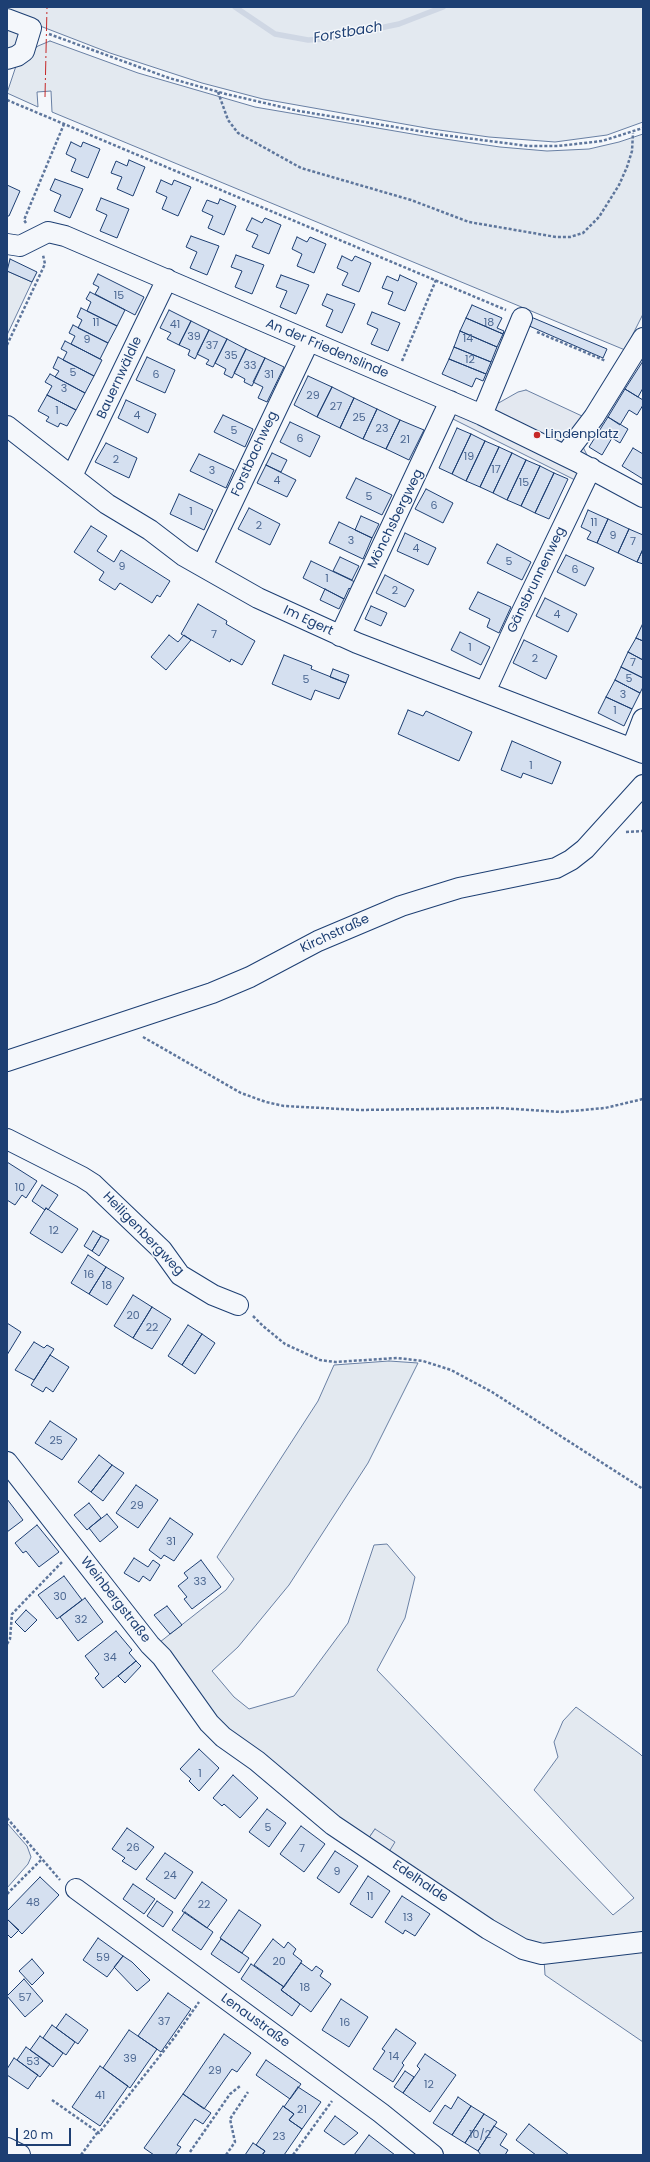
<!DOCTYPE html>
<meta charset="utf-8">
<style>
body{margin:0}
#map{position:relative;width:650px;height:2162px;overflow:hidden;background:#f4f7fb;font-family:Poppins,sans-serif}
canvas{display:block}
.frame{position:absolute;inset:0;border:8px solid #1d3f73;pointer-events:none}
.scale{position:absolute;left:16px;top:2128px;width:55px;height:18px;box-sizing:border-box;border:2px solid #1d3f73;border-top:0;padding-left:5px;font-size:12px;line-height:14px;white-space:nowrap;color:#1d3f73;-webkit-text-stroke:3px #f4f7fb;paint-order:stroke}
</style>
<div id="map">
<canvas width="650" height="2162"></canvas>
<div class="frame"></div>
<div class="scale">20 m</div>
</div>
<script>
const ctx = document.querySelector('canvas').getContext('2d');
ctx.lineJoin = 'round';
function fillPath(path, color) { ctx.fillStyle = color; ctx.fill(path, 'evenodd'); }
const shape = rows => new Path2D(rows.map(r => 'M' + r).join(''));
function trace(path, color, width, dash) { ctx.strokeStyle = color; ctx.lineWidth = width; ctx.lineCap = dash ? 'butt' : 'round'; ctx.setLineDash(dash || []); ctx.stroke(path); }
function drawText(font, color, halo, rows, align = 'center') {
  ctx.font = font + ' Poppins,sans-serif'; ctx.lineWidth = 3; ctx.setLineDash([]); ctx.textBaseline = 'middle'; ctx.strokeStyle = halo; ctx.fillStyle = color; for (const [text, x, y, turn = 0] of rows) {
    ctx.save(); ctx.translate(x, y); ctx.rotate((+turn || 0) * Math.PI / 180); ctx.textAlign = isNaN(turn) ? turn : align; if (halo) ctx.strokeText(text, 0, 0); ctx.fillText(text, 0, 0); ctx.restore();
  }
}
const green = shape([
 [7,7,643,7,643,122,607,135,555,142,489,137,432,129,263,99,202,83,110,53,22,19,20,44,7,53,7,7],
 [50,41,138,73,255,107,424,136,500,147,547,151,589,149,619,142,643,134,643,314,625,350,52,112,51,91,37,92,38,107,7,93,17,63,38,46,50,41],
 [7,271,32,282,7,335,7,271],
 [389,1361,418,1363,368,1463,289,1585,238,1647,212,1671,234,1697,249,1709,294,1696,348,1623,374,1545,387,1544,415,1577,405,1618,377,1670,613,1915,634,1898,534,1790,558,1757,554,1742,563,1721,576,1707,640,1754,643,1757,643,2042,545,1975,544,1959,532,1947,387,1855,375,1829,366,1842,231,1736,160,1642,226,1590,234,1579,217,1557,318,1401,334,1365,389,1361],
 [7,1823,27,1846,31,1857,28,1864,7,1888,7,1823]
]);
const parking = shape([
 [526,390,597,423,583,447,588,457,577,481,449,417,473,402,495,405,518,392,526,390],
 [375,1829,395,1842,387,1855,366,1842,375,1829]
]);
const stream = shape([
 [235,7,275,34,308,40,327,39,399,24,443,7]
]);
const building = shape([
 [71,142,81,147,83,142,100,149,88,178,71,171,76,159,66,154,71,142],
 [129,160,145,167,133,196,117,189,122,177,111,173,116,161,127,166,129,160],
 [55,179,83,189,70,218,54,211,61,195,50,190,55,179],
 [161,180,172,185,174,180,191,187,178,216,162,209,167,197,156,192,161,180],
 [7,185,20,191,9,216,7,216,7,185],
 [101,198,129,209,117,238,100,231,107,215,96,210,101,198],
 [220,199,236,206,224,235,208,228,213,216,202,211,207,200,218,204,220,199],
 [252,218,262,223,265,218,281,225,269,254,252,247,258,235,246,230,252,218],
 [191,236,219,246,207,275,190,268,197,252,186,247,191,236],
 [297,237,307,242,310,237,326,244,314,273,297,266,302,254,292,249,297,237],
 [236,255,264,265,252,294,235,287,242,271,231,267,236,255],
 [342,256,352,261,355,256,371,263,359,292,342,285,348,273,337,268,342,256],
 [10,259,37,272,32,282,7,271,10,259],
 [98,274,144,297,135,315,95,294,99,287,93,284,98,274],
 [281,275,309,285,296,314,280,307,287,291,276,287,281,275],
 [400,275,417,283,405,311,388,304,393,292,382,288,387,276,398,281,400,275],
 [90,292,125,310,117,326,87,311,91,302,86,299,90,292],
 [327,294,355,304,342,333,326,326,333,310,322,305,327,294],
 [472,305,502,318,497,328,504,331,503,334,466,318,472,305],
 [81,308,117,326,108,343,78,328,82,320,77,317,81,308],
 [169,310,191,321,179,345,167,339,171,333,160,328,169,310],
 [372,312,400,323,388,351,371,344,378,329,367,324,372,312],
 [531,317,607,349,603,358,527,325,531,317],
 [466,318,503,334,497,347,460,331,466,318],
 [191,321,209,330,195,359,188,355,190,350,179,345,191,321],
 [73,325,108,343,100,359,71,344,75,336,69,333,73,325],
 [209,330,227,339,213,367,206,364,209,360,197,354,209,330],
 [460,331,497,347,491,362,454,347,460,331],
 [227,339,246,349,232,378,224,374,226,369,215,363,227,339],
 [65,341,102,360,94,376,63,360,67,352,61,349,65,341],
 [454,347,491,362,486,374,449,359,454,347],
 [246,349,265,358,252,386,244,382,245,379,234,373,246,349],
 [58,357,94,376,85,393,55,377,59,371,53,368,58,357],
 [147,357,175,370,165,393,136,380,147,357],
 [265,358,284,367,267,402,258,398,263,387,253,382,265,358],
 [449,359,486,374,483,381,476,378,472,387,442,374,449,359],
 [643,361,643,388,638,397,625,389,643,361],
 [50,374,85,393,76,410,47,395,52,386,45,382,50,374],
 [308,376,332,387,317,417,294,405,308,376],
 [332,387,354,398,340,428,317,417,332,387],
 [625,389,643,400,643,405,637,415,629,410,620,425,608,417,625,389],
 [47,395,76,410,67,426,60,423,58,427,46,421,49,417,38,411,47,395],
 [354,398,377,409,363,439,340,428,354,398],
 [126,400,156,414,148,433,118,418,126,400],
 [377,409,400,420,386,449,363,439,377,409],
 [223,415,253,429,245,447,214,432,223,415],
 [608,417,628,429,620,443,612,438,602,455,589,447,608,417],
 [400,420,424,430,409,460,386,449,400,420],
 [290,422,320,436,310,457,280,442,290,422],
 [457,428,471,434,452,474,439,468,457,428],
 [471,434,485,441,466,481,452,474,471,434],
 [485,441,499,447,480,487,466,481,485,441],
 [106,443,137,458,129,478,95,462,106,443],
 [499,447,512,453,493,493,480,487,499,447],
 [633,448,643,454,643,479,622,466,633,448],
 [272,453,287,460,281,472,266,465,272,453],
 [512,453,526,460,507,500,493,493,512,453],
 [199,454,234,470,226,488,190,471,199,454],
 [526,460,540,466,521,506,507,500,526,460],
 [266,465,296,480,287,497,257,483,266,465],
 [540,466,554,473,535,513,521,506,540,466],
 [554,473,568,479,549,519,535,513,554,473],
 [356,478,392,495,382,515,346,498,356,478],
 [426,489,453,503,443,523,415,509,426,489],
 [179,494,213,510,204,530,170,514,179,494],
 [249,508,280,524,270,545,238,529,249,508],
 [588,510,608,519,597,543,587,539,591,532,581,527,588,510],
 [361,516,379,524,372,538,355,530,361,516],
 [608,519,629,529,618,553,597,543,608,519],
 [339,522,372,538,363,559,329,543,339,522],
 [91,526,107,536,97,551,114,562,121,550,170,581,160,597,157,595,152,603,120,583,115,590,99,580,104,572,74,552,91,526],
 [629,529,643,535,643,549,637,562,618,553,629,529],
 [405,533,436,548,428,565,397,551,405,533],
 [497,544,531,562,522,580,487,563,497,544],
 [643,549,643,564,637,562,643,549],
 [566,555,594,568,585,586,557,572,566,555],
 [340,557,359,566,352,580,333,571,340,557],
 [311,561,355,582,351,590,349,588,344,599,303,578,311,561],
 [385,575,414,590,405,607,376,593,385,575],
 [325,589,344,599,339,609,320,600,325,589],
 [478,592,511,607,499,633,487,627,490,619,469,609,478,592],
 [545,598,577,614,568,632,536,616,545,598],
 [198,604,227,621,226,624,255,641,242,665,231,659,230,662,181,634,198,604],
 [371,606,387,613,381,626,365,619,371,606],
 [643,623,643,641,636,638,643,623],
 [460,632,490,647,481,665,451,650,460,632],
 [169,635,178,642,184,635,191,640,166,670,151,657,169,635],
 [636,638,643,641,643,660,628,652,636,638],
 [524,640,557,656,546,679,513,663,524,640],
 [628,652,643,660,643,678,621,667,628,652],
 [284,655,312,666,311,669,346,683,339,699,315,690,311,700,272,684,284,655],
 [621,667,643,678,643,687,640,693,615,680,621,667],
 [333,669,349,675,346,683,330,677,333,669],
 [615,680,640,693,632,709,606,697,615,680],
 [606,697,632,709,624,726,598,713,606,697],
 [408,710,423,716,426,711,472,732,459,761,398,734,408,710],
 [512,741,561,762,552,784,523,773,521,778,501,770,512,741],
 [7,1162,37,1181,26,1198,22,1195,15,1205,7,1200,7,1162],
 [42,1185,58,1195,48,1210,46,1208,45,1210,32,1201,42,1185],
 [46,1208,78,1229,62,1253,30,1233,46,1208],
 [93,1231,101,1236,92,1251,84,1246,93,1231],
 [101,1236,109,1240,99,1256,92,1251,101,1236],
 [88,1255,106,1267,89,1294,71,1283,88,1255],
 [106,1267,124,1278,107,1305,89,1294,106,1267],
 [133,1295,152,1307,133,1338,114,1326,133,1295],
 [152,1307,171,1319,152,1349,133,1338,152,1307],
 [7,1323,21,1332,7,1355,7,1323],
 [188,1325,202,1334,182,1365,168,1356,188,1325],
 [202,1334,215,1343,195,1374,182,1365,202,1334],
 [34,1342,44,1348,47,1345,54,1349,34,1380,15,1370,34,1342],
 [50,1355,69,1367,53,1392,46,1387,43,1392,31,1385,50,1355],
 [50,1421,77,1439,62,1460,35,1443,50,1421],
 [99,1455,112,1465,91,1492,78,1482,99,1455],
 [112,1465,124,1473,103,1501,91,1492,112,1465],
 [136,1485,158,1500,138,1528,116,1513,136,1485],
 [7,1499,23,1520,7,1532,7,1499],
 [89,1503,101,1518,87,1530,74,1515,89,1503],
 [107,1514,118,1527,100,1542,89,1528,107,1514],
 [170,1518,193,1534,174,1561,164,1555,161,1559,149,1550,170,1518],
 [37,1525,59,1552,39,1567,26,1551,23,1553,15,1543,37,1525],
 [134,1558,148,1567,153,1560,160,1565,150,1581,143,1576,139,1582,124,1573,134,1558],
 [201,1560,221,1587,192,1609,184,1599,187,1597,178,1586,188,1578,184,1573,201,1560],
 [64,1576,82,1600,57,1619,38,1595,64,1576],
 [85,1598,103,1622,78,1641,60,1617,85,1598],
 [167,1606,182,1625,170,1634,154,1615,167,1606],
 [26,1610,37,1620,25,1632,15,1622,26,1610],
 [116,1631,132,1650,129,1653,136,1661,103,1688,95,1678,99,1674,85,1656,116,1631],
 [136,1661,141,1666,125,1683,118,1676,136,1661],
 [199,1749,219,1768,199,1791,189,1781,191,1779,180,1769,199,1749],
 [233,1775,258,1798,240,1818,224,1804,222,1806,213,1798,233,1775],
 [267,1809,286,1823,269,1847,249,1832,267,1809],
 [301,1826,325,1844,304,1872,280,1854,301,1826],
 [127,1828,154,1847,136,1870,122,1861,125,1858,112,1849,127,1828],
 [335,1851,358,1866,339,1893,317,1878,335,1851],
 [165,1853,193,1872,175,1899,146,1879,165,1853],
 [368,1876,390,1891,372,1918,350,1904,368,1876],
 [40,1877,59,1895,22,1934,7,1919,7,1911,40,1877],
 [202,1882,227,1900,207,1928,182,1911,202,1882],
 [133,1884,155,1899,144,1914,123,1899,133,1884],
 [402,1896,430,1914,415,1936,405,1930,403,1934,385,1922,402,1896],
 [157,1901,173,1912,163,1927,147,1916,157,1901],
 [239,1910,261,1925,242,1953,220,1938,239,1910],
 [185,1912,213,1932,201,1950,172,1930,185,1912],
 [7,1919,19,1930,11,1938,8,1935,7,1937,7,1919],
 [98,1938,123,1956,107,1977,83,1960,98,1938],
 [221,1939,249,1958,239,1973,211,1954,221,1939],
 [273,1939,284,1948,288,1942,296,1949,293,1954,302,1961,284,1987,254,1965,273,1939],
 [123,1956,132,1962,150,1980,137,1991,114,1967,123,1956],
 [32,1959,44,1973,32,1985,19,1971,32,1959],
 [301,1963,312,1971,316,1966,323,1971,320,1976,331,1984,311,2012,281,1990,301,1963],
 [251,1964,284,1987,281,1990,300,2004,292,2016,241,1979,251,1964],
 [24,1979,43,2001,25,2017,7,1996,24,1979],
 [168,1993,191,2009,161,2052,138,2036,168,1993],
 [341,1999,368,2017,349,2047,322,2030,341,1999],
 [66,2014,88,2030,78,2044,56,2028,66,2014],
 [52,2025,75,2042,66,2055,43,2038,52,2025],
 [396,2029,416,2043,402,2063,404,2065,393,2082,373,2069,385,2051,382,2049,396,2029],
 [129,2030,157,2049,130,2088,103,2068,129,2030],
 [224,2034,251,2053,237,2072,232,2069,204,2109,183,2094,224,2034],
 [40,2036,63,2053,53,2067,30,2050,40,2036],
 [26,2047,50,2064,40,2077,17,2060,26,2047],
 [425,2054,456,2075,430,2112,403,2093,420,2069,417,2066,425,2054],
 [14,2058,38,2075,28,2089,7,2075,7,2069,14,2058],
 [266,2060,301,2084,290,2099,256,2075,266,2060],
 [100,2066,128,2086,100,2126,72,2107,100,2066],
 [405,2071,414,2077,403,2093,394,2087,405,2071],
 [298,2087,321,2102,302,2129,289,2120,294,2114,284,2107,298,2087],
 [183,2094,211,2113,203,2124,195,2119,177,2145,181,2147,175,2155,154,2155,144,2148,183,2094],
 [458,2097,471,2106,452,2135,433,2123,445,2105,451,2109,458,2097],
 [283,2106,294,2114,289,2120,302,2129,284,2155,262,2155,265,2151,256,2145,283,2106],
 [471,2106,484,2114,465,2143,452,2135,471,2106],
 [484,2114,497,2122,478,2151,465,2143,484,2114],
 [335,2116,358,2133,344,2145,324,2131,335,2116],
 [529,2124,569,2155,536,2155,516,2140,529,2124],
 [494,2126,507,2134,500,2145,508,2150,505,2155,481,2155,478,2151,494,2126],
 [369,2135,395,2155,354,2155,369,2135],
 [253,2143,265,2151,262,2155,245,2155,253,2143]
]);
const path = shape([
 [49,34,169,78,226,94,299,111,443,135,528,146,558,146,602,141,643,128],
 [218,92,228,120,238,133,301,168,411,200,469,222,556,237,570,237,583,233,599,217,619,185,627,167,632,151,633,133],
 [7,100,506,310],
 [26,223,24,220,64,124],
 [537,332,606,361],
 [7,345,45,264,43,255],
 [402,361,436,280],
 [626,832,643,831],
 [143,1037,241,1093,266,1102,284,1106,360,1110,499,1108,561,1112,605,1108,643,1099],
 [253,1316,263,1326,285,1344,320,1360,335,1362,397,1358,423,1361,451,1370,492,1392,643,1489],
 [7,1644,10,1639,12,1614,62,1562],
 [7,1818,60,1880],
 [7,1894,42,1859],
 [52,2100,99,2133,174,2038,199,2002],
 [190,2152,230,2094,240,2086],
 [81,2155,97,2133],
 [226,2155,235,2142,230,2119,248,2092],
 [293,2155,332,2101]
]);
const minor = shape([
 [7,19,31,28,24,51,17,56,7,59],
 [7,244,20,246,48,232,65,236,482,415,578,462,643,497],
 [482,415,522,318],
 [7,426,107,504,150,530,184,556,258,598,357,643,643,753],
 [565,455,594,417,643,338],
 [72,476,167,279],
 [202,566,309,341],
 [340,636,450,401],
 [485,692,517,622,591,468],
 [632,748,643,719],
 [7,1061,212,993,250,977,318,941,401,906,459,888,556,868,571,860,585,849,643,785],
 [7,1139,82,1177,93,1184,162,1250,180,1275,213,1295,238,1305],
 [7,1462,150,1645,162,1657,209,1723,223,1737,257,1761,333,1825,488,1929,523,1949,542,1954,643,1942],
 [76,1889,381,2113,433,2155]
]);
const major = shape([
 [7,2149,19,2155]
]);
const power = shape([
 [45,97,47,7]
]);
const markers = [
 [537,435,4,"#c62828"]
];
const numberNames = [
 ["15",119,296],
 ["11",96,323],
 ["18",489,323],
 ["41",175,325],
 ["39",194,337],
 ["14",468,339],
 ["9",87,340],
 ["37",212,346],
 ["35",231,356],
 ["12",470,360],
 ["33",250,366],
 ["5",73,373],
 ["6",156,375],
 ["31",269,375],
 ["3",64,389],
 ["29",313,396],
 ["27",336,407],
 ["1",57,411],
 ["4",137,416],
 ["25",359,418],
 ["23",382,429],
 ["5",234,431],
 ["6",300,439],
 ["21",405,440],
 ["19",469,457],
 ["2",116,460],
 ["17",496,470],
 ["3",212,471],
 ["4",277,481],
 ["15",524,483],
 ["5",369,497],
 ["6",434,506],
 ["1",191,512],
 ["11",594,523],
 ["2",259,526],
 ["9",613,536],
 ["3",351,541],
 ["7",633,542],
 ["4",416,549],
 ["5",509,562],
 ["9",122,567],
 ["6",575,570],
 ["1",327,579],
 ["2",395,591],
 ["4",557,615],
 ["7",214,635],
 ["1",470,648],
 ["2",535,659],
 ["7",633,663],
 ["5",629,679],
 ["5",306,680],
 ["3",623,695],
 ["1",615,711],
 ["1",531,766],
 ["10",20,1188],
 ["12",54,1231],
 ["16",89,1275],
 ["18",107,1286],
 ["20",133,1316],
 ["22",152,1328],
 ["25",56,1441],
 ["29",137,1506],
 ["31",171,1542],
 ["33",200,1582],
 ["30",60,1597],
 ["32",81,1620],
 ["34",110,1658],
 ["1",200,1774],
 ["5",268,1828],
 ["26",133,1848],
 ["7",302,1849],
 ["9",337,1872],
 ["24",170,1876],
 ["11",370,1897],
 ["48",33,1903],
 ["22",204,1905],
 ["13",408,1918],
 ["59",103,1958],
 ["20",279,1962],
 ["18",305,1988],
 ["57",25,1998],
 ["37",164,2022],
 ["16",345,2023],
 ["14",394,2057],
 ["39",130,2059],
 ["53",33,2062],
 ["29",215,2071],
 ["12",429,2085],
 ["41",100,2096],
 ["21",302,2110],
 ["10/2",480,2135],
 ["23",279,2137]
];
const streetNames = [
 ["An der Friedenslinde",327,349,23],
 ["Bauernwäldle",120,378,-65],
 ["Forstbachweg",255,454,-65],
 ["Mönchsbergweg",396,519,-64],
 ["Gänsbrunnenweg",537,580,-64],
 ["Im Egert",308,621,25],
 ["Kirchstraße",335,934,-25],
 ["Heiligenbergweg",143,1234,46],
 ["Weinbergstraße",115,1600,52],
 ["Edelhalde",420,1882,34],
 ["Lenaustraße",255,2021,36]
];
const poiNames = [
 ["Lindenplatz",545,435]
];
const waterNames = [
 ["Forstbach",348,33,-10]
];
fillPath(green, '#e3e9f0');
trace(green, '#687fa3', 1);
fillPath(parking, '#e3e8f0');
trace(parking, '#687fa3', 1);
trace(stream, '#cfd7e4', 5.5);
fillPath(building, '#d5e0f0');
trace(building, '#1d3f73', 1);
trace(minor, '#1d3f73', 22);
trace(major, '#1d3f73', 24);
trace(path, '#5e769c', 2.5, [3, 2]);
trace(minor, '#f4f7fb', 20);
trace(major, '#f4f7fb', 22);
trace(power, '#c62828', 1, [14, 3, 2, 3]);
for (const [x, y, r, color] of markers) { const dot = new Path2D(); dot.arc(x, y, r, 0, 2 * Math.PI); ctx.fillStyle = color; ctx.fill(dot); trace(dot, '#f4f7fb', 1.5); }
drawText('11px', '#4b6792', null, numberNames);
drawText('13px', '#1d3f73', '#f4f7fb', streetNames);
drawText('13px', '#1d3f73', '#f4f7fb', poiNames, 'left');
drawText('italic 14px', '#1d3f73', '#f4f7fb', waterNames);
</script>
